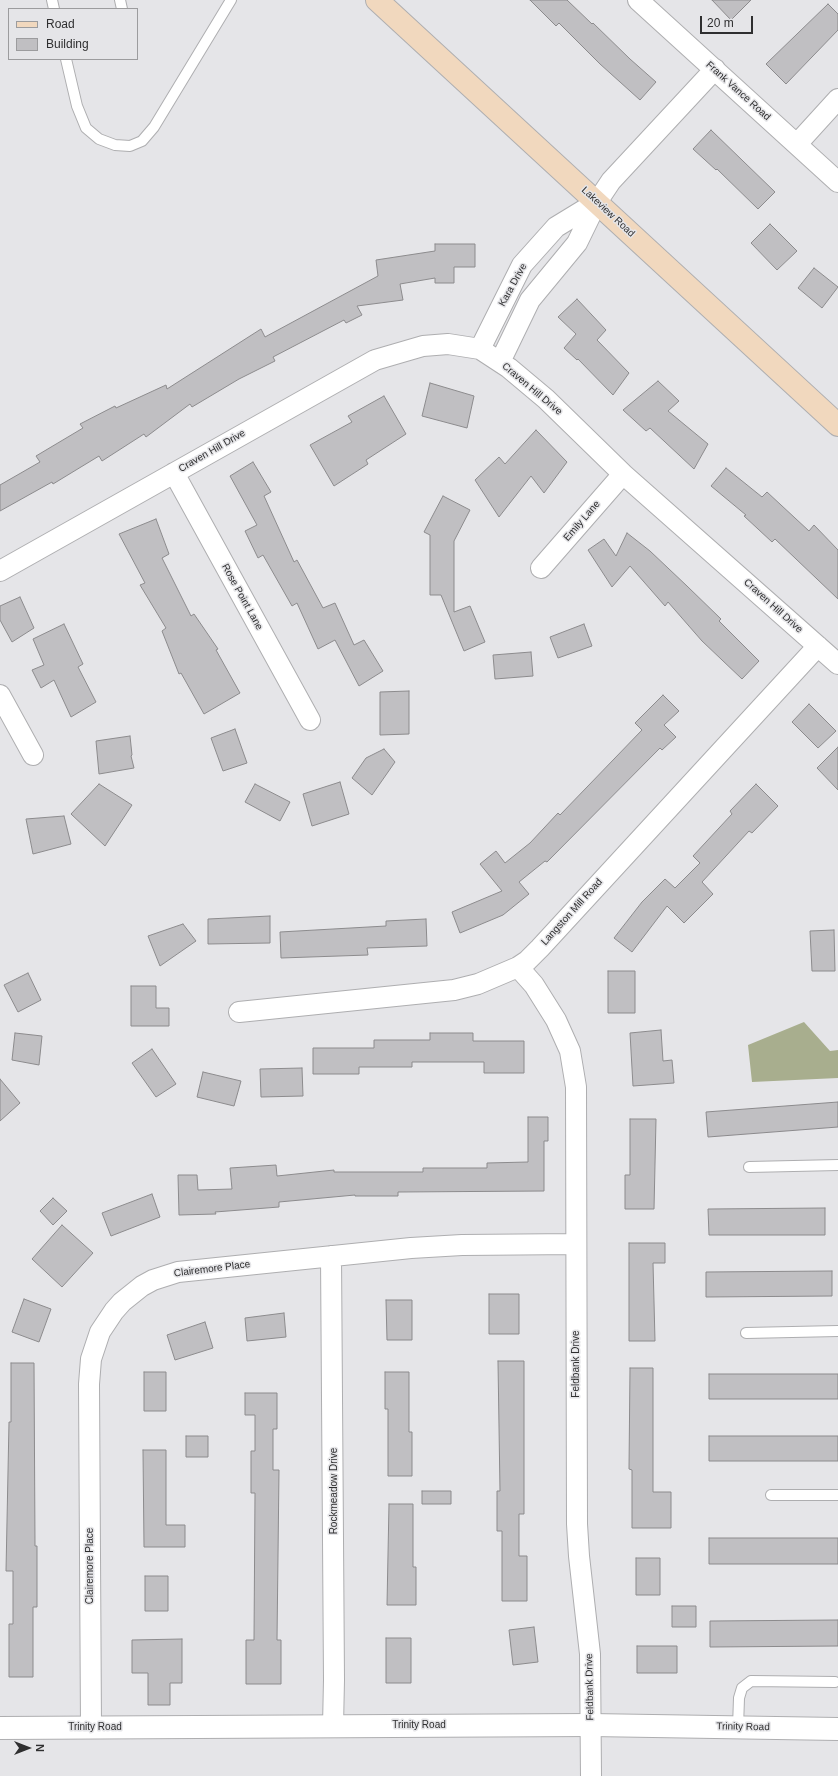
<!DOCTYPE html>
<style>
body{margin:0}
#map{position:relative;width:838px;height:1776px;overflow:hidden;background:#e5e5e8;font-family:Arial,sans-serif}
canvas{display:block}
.legend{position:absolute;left:8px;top:8px;width:130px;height:52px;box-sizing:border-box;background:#e5e5e8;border:1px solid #9c9c9e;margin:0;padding:5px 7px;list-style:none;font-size:12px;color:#2f2f30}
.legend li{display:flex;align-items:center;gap:8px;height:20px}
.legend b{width:20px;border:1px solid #9c9c9e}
.north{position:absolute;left:8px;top:1728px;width:40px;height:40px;-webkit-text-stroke:3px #e5e5e8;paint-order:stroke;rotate:90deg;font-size:11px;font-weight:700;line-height:16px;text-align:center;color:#2f2f30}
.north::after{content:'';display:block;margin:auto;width:14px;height:18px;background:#2f2f30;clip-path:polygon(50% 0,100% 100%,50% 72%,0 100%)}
.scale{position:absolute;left:700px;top:16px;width:53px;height:18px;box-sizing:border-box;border:2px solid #2f2f30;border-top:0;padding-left:5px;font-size:12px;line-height:14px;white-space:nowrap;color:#2f2f30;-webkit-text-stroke:3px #e5e5e8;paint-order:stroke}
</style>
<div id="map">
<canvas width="838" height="1776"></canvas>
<ul class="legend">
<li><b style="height:5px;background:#f1d8be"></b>Road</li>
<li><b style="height:11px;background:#c0bfc2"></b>Building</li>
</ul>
<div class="north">N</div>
<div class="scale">20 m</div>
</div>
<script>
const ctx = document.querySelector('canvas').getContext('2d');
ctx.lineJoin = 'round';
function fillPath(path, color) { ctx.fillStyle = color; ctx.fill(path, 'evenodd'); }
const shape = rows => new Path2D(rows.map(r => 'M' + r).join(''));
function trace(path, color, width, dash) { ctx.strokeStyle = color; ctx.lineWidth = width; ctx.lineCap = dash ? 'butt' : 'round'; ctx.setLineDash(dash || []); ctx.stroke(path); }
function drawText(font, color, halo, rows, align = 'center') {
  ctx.font = font + ' Arial,sans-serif'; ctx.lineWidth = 3; ctx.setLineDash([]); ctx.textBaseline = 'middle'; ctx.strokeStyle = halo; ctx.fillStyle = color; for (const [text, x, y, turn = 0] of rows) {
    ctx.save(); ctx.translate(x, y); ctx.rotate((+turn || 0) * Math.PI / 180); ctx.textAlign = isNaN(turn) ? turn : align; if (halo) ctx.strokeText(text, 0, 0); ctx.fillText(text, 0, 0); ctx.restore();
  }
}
const forest = shape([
 [804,1022,830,1051,838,1050,838,1078,752,1082,748,1045]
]);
const building = shape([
 [530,0,567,0,592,24,593,23,630,59,656,82,640,100,600,64,559,23,556,26,530,0],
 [712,0,751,0,731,20,712,0],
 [828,4,838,14,838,30,786,84,766,64,828,4],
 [711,130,775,192,758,209,717,169,716,170,693,149,711,130],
 [770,224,797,251,777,270,751,243,770,224],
 [435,244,475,244,475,267,454,267,454,283,435,283,435,278,400,284,403,300,357,306,362,315,346,323,344,320,273,357,275,361,239,379,192,407,190,404,146,437,144,434,102,461,99,456,53,484,52,482,0,511,0,485,40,462,36,456,83,428,80,424,115,406,116,408,166,385,167,389,261,329,265,337,378,276,376,260,435,251,435,244],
 [814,268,838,287,822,308,798,288,814,268],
 [577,299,606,330,597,340,629,373,613,395,578,359,577,360,564,348,576,334,558,317,577,299],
 [658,381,679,401,668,411,708,444,694,469,650,428,646,431,623,410,658,381],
 [430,383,474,396,467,428,422,416,430,383],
 [384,396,406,434,366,460,368,464,334,486,310,445,352,422,348,416,384,396],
 [536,430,567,462,544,493,531,476,499,517,475,480,499,457,505,464,536,430],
 [253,462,271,492,264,496,294,562,297,560,323,608,335,603,354,645,364,640,383,671,359,686,335,640,318,649,297,603,292,606,263,555,258,558,245,531,257,525,230,476,253,462],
 [726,468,762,497,767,492,809,531,814,525,838,550,838,599,775,539,772,542,744,516,746,515,711,486,726,468],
 [443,496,470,510,454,541,454,612,470,606,485,642,464,651,441,595,430,595,430,535,424,532,443,496],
 [156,519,169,554,162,558,191,616,194,614,218,649,216,650,240,693,204,714,181,673,179,674,162,631,166,628,140,585,145,583,119,534,156,519],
 [627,533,650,551,687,586,721,619,719,621,759,661,742,679,702,641,668,602,665,606,630,566,612,587,588,550,604,539,616,556,627,533],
 [20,597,34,628,12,642,0,620,0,606,20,597],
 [64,624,83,664,78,667,96,702,71,717,54,680,41,688,32,670,44,665,33,639,64,624],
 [584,624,592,646,558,658,550,637,584,624],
 [531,652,533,676,495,679,493,655,531,652],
 [409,691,409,734,380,735,380,692,409,691],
 [663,695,679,711,664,725,676,737,662,750,660,748,547,862,545,861,519,882,529,894,503,915,460,933,452,912,502,891,480,864,496,851,505,863,530,843,558,813,560,815,642,730,635,723,663,695],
 [809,704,836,731,818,748,792,722,809,704],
 [235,729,247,763,223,771,211,738,235,729],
 [130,736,132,755,131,756,134,768,99,774,96,741,130,736],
 [838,747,838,790,817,768,838,747],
 [384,749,395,762,372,795,352,778,366,758,384,749],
 [340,782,349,814,312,826,303,794,340,782],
 [99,784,132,805,105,846,71,814,99,784],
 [255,784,290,802,280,821,245,802,255,784],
 [756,784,778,806,752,833,749,831,702,882,713,894,684,923,667,906,632,952,614,938,642,902,665,879,675,888,700,863,693,856,732,814,730,811,756,784],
 [64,816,71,844,33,854,26,819,64,816],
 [270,916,270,943,208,944,208,919,270,916],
 [426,919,427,946,367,948,368,955,281,958,280,932,386,926,386,921,426,919],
 [183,924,196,941,160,966,148,936,183,924],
 [834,930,835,971,812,971,810,931,834,930],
 [608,971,635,971,635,1013,608,1013,608,971],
 [28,973,41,1000,18,1012,4,985,28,973],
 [131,986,156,986,156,1008,169,1008,169,1026,131,1026,131,986],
 [661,1030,663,1061,672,1060,674,1083,633,1086,630,1033,661,1030],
 [15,1033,42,1036,39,1065,12,1060,15,1033],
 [430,1033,473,1033,473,1041,524,1041,524,1073,484,1073,484,1062,412,1062,412,1067,359,1067,359,1074,313,1074,313,1048,374,1048,374,1040,430,1040,430,1033],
 [152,1049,176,1084,156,1097,132,1063,152,1049],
 [302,1068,303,1096,261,1097,260,1069,302,1068],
 [203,1072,241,1081,234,1106,197,1097,203,1072],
 [0,1079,20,1103,0,1121,0,1079],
 [838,1102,838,1127,708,1137,706,1112,838,1102],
 [528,1117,548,1117,548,1141,544,1141,544,1191,398,1192,398,1196,355,1196,355,1195,279,1202,279,1207,215,1212,216,1214,179,1215,178,1175,197,1175,198,1190,232,1189,230,1168,276,1165,277,1176,334,1170,334,1172,423,1172,423,1168,487,1168,487,1163,528,1162,528,1117],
 [630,1119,656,1119,654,1209,625,1209,625,1175,630,1175,630,1119],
 [152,1194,160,1217,111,1236,102,1213,152,1194],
 [53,1198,67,1211,53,1225,40,1211,53,1198],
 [825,1208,825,1235,709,1235,708,1209,825,1208],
 [62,1225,93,1253,62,1287,32,1259,62,1225],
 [629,1243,665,1243,665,1263,653,1263,655,1341,629,1341,629,1243],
 [832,1271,832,1296,706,1297,706,1272,832,1271],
 [489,1294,519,1294,519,1334,489,1334,489,1294],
 [24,1299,51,1309,39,1342,12,1332,24,1299],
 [386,1300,412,1300,412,1340,387,1340,386,1300],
 [284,1313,286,1337,247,1341,245,1318,284,1313],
 [205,1322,213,1348,175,1360,167,1335,205,1322],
 [498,1361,524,1361,524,1514,519,1514,519,1556,527,1556,527,1601,502,1601,502,1531,497,1531,497,1491,500,1491,498,1361],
 [11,1363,34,1363,35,1546,37,1546,37,1607,33,1607,33,1677,9,1677,9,1624,13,1624,13,1571,6,1571,9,1422,11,1422,11,1363],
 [630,1368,653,1368,653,1492,671,1492,671,1528,632,1528,632,1470,629,1469,630,1368],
 [144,1372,166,1372,166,1411,144,1411,144,1372],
 [385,1372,409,1372,409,1432,412,1432,412,1476,388,1476,388,1409,385,1409,385,1372],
 [709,1374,838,1374,838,1399,709,1399,709,1374],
 [245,1393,277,1393,277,1429,273,1429,273,1470,279,1470,277,1640,281,1640,281,1684,246,1684,246,1640,254,1640,255,1493,251,1493,251,1451,255,1451,255,1415,245,1415,245,1393],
 [186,1436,208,1436,208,1457,186,1457,186,1436],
 [709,1436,838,1436,838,1461,709,1461,709,1436],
 [143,1450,166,1450,166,1525,185,1525,185,1547,144,1547,143,1450],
 [422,1491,451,1491,451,1504,422,1504,422,1491],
 [389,1504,413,1504,413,1567,416,1567,416,1605,387,1605,389,1504],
 [709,1538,838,1538,838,1564,709,1564,709,1538],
 [636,1558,660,1558,660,1595,636,1595,636,1558],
 [145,1576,168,1576,168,1611,145,1611,145,1576],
 [672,1606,696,1606,696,1627,672,1627,672,1606],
 [838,1620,838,1646,710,1647,710,1621,838,1620],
 [534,1627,538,1662,513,1665,509,1630,534,1627],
 [386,1638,411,1638,411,1683,386,1683,386,1638],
 [182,1639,182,1683,170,1683,170,1705,148,1705,148,1673,132,1673,132,1640,182,1639],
 [637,1646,677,1646,677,1673,637,1673,637,1646]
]);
const service = shape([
 [52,0,54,9],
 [120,0,122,9],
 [66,59,77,106,86,128,99,139,115,145,130,146,142,141,154,127,231,0],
 [749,1167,838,1165],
 [746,1333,838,1331],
 [771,1495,838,1495],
 [738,1727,739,1698,742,1688,751,1681,835,1682]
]);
const minor = shape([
 [638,0,838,182],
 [797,144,838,99],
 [480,349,522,265,556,227,597,202],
 [500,362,530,300,577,243,597,202,611,181,715,69],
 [174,473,310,720],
 [541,568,623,474],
 [0,571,375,360,423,346,448,344,480,349,509,368,546,399,623,474,838,664],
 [0,695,33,755],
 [518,967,534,985,556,1020,570,1051,576,1087,577,1524,579,1556,590,1654,591,1776],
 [239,1012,454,990,478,984,518,967,527,961,540,948,818,646],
 [331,1256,334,1680,333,1726],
 [91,1727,89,1384,91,1359,100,1332,114,1311,122,1302,142,1286,153,1280,178,1272,411,1248,462,1245,576,1244]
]);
const tertiary = shape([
 [0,1728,591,1725,838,1729]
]);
const secondary = shape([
 [377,0,838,425]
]);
const streetNames = [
 ["Frank Vance Road",738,91,42],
 ["Lakeview Road",608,212,43],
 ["Kara Drive",513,285,-61],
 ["Craven Hill Drive",532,389,40],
 ["Craven Hill Drive",212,451,-30],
 ["Emily Lane",582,521,-49],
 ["Rose Point Lane",242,597,61],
 ["Craven Hill Drive",773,606,42],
 ["Langston Mill Road",572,912,-48],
 ["Clairemore Place",212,1269,-7],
 ["Feldbank Drive",576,1364,-90],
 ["Rockmeadow Drive",334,1491,-90],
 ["Clairemore Place",90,1566,-90],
 ["Feldbank Drive",590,1687,-91],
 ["Trinity Road",419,1725],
 ["Trinity Road",95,1727],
 ["Trinity Road",743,1727,1]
];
fillPath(forest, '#a8ae8e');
fillPath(building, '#c0bfc2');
trace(building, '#8c8b8d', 1);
trace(service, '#aeaeb0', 12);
trace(minor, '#aeaeb0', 22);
trace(tertiary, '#aeaeb0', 24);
trace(secondary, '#aeaeb0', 24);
trace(service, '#fff', 10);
trace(minor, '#fff', 20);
trace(tertiary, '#fff', 22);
trace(secondary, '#f1d8be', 22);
drawText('10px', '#2f2f30', '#e5e5e8', streetNames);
</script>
